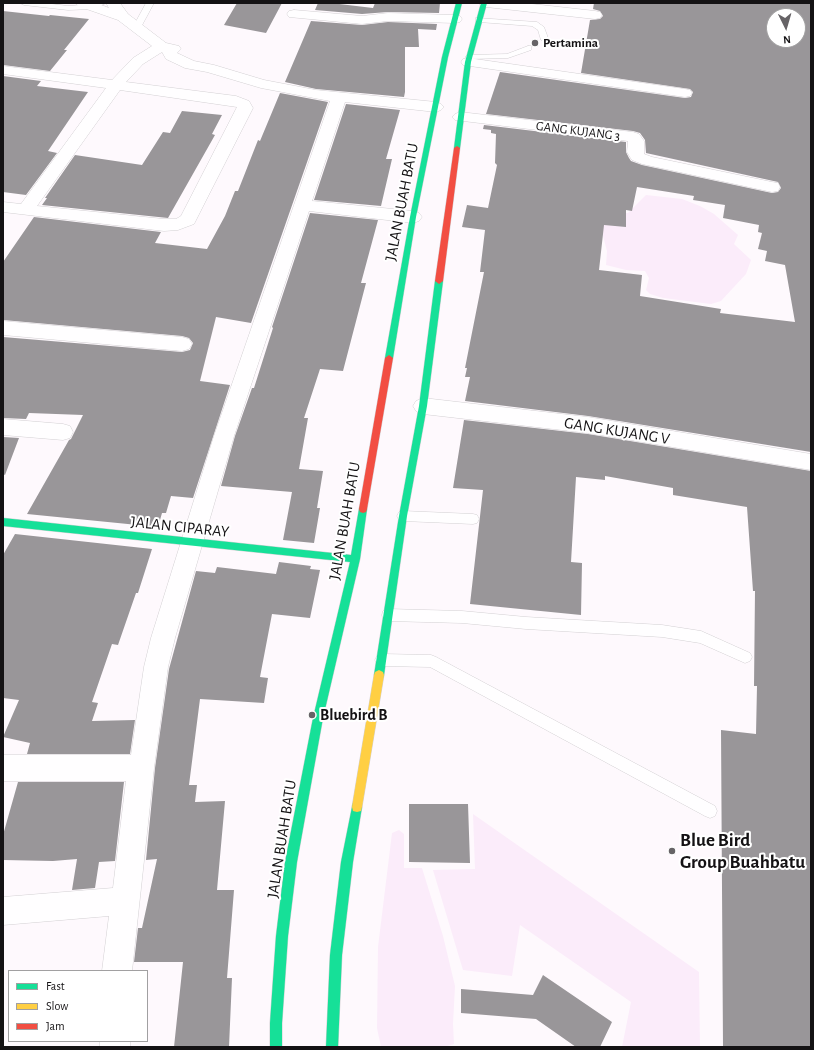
<!DOCTYPE html>
<style>
body{margin:0}
#map{position:relative;width:814px;height:1050px;overflow:hidden;background:#fef9fd;font-family:"Alegreya Sans",sans-serif}
canvas{display:block}
.frame{position:absolute;inset:0;border:4px solid #141214;pointer-events:none}
.legend{position:absolute;left:8px;top:970px;width:140px;height:72px;box-sizing:border-box;background:#fff;border:1px solid #a1a0a1;margin:0;padding:5px 7px;list-style:none;font-size:12px;color:#141214}
.legend li{display:flex;align-items:center;gap:8px;height:20px}
.legend b{width:20px;border:1px solid #a1a0a1}
.north{position:absolute;left:766px;top:8px;width:40px;height:40px;box-sizing:border-box;background:#fff;border:1px solid #a1a0a1;border-radius:50%;rotate:175deg;font-size:11px;font-weight:700;line-height:16px;text-align:center;color:#141214}
.north::after{content:'';display:block;margin:auto;width:14px;height:18px;background:#666366;clip-path:polygon(50% 0,100% 100%,50% 72%,0 100%)}
</style>
<div id="map">
<canvas width="814" height="1050"></canvas>
<div class="frame"></div>
<ul class="legend">
<li><b style="height:5px;background:#16e098"></b>Fast</li>
<li><b style="height:5px;background:#ffcf43"></b>Slow</li>
<li><b style="height:5px;background:#f24e42"></b>Jam</li>
</ul>
<div class="north">N</div>
</div>
<script>
const ctx = document.querySelector('canvas').getContext('2d');
ctx.lineJoin = 'round';
function fillPath(path, color) { ctx.fillStyle = color; ctx.fill(path, 'evenodd'); }
const shape = rows => new Path2D(rows.map(r => 'M' + r).join(''));
function trace(path, color, width, dash) { ctx.strokeStyle = color; ctx.lineWidth = width; ctx.lineCap = dash ? 'butt' : 'round'; ctx.setLineDash(dash || []); ctx.stroke(path); }
function drawText(font, color, halo, rows, align = 'center') {
  ctx.font = font + ' "Alegreya Sans",sans-serif'; ctx.lineWidth = 4; ctx.setLineDash([]); ctx.textBaseline = 'middle'; ctx.strokeStyle = halo; ctx.fillStyle = color; for (const [text, x, y, turn = 0] of rows) {
    ctx.save(); ctx.translate(x, y); ctx.rotate((+turn || 0) * Math.PI / 180); ctx.textAlign = isNaN(turn) ? turn : align; if (halo) ctx.strokeText(text, 0, 0); ctx.fillText(text, 0, 0); ctx.restore();
  }
}
const green = shape([
 [646,195,682,199,700,206,714,214,738,235,734,244,751,260,746,274,721,301,711,304,663,298,650,294,646,290,649,278,645,271,626,270,606,265,607,251,603,236,598,230,612,213,628,213],
 [473,814,699,972,700,1047,622,1047,631,1002,520,925,512,976,463,970,433,870,475,869],
 [399,830,404,834,404,868,422,868,443,936,455,986,453,1024,454,1044,444,1047,381,1047,377,1028,378,947,392,833]
]);
const building = shape([
 [237,3,282,3,266,33,224,25],
 [318,3,331,3,373,8,375,3,440,3,439,13,388,12,362,14,315,10],
 [594,3,811,3,811,452,588,416,465,401,470,377,465,377,467,368,465,368,484,272,480,272,485,230,462,227,467,205,488,208,497,165,495,163,496,134,491,133,491,130,483,129,484,125,626,142,626,152,629,158,631,161,642,165,772,193,778,192,781,188,778,182,646,153,645,140,640,133,633,131,486,114,500,72,685,98,691,97,693,92,690,89,581,73,590,20,600,19,603,16,600,11,593,9],
 [774,16,798,16,798,40,774,40],
 [637,187,694,196,693,200,725,205,723,218,759,225,758,232,762,233,758,249,767,251,765,261,785,265,795,322,720,313,721,309,640,296,642,275,599,270,604,225,626,227,626,210,632,211],
 [3,11,49,16,50,15,89,19,64,50,67,50,50,71,3,65],
 [311,21,362,25,388,22,437,24,436,30,418,29,419,47,405,47,405,92,404,97,316,89,285,82],
 [3,76,41,81,37,86,88,92,48,151,57,153,26,195,3,192],
 [280,93,328,102,251,323,216,317,200,381,230,385,193,498,171,496,166,513,162,513,158,527,27,514,69,440,71,439,83,415,29,413,26,419,3,418,3,337,182,352,190,350,193,343,189,338,182,336,3,320,3,262,34,217,161,232,155,243,207,249,225,216,235,191,238,191,258,140,260,141],
 [346,104,400,110,386,159,392,159,381,206,314,200],
 [182,111,222,115,212,134,215,135,168,218,42,205,47,198,45,198,75,155,142,165,163,132,170,133],
 [310,213,378,220,361,283,366,283,343,371,320,369,304,418,308,418,299,469,323,471,317,508,320,508,314,543,283,540,292,492,221,486,235,436,252,388,254,388,273,328,272,327],
 [464,420,588,434,811,471,811,1047,723,1047,721,730,756,734,757,686,754,686,755,591,753,591,747,507,673,495,673,488,605,476,605,480,576,477,571,562,582,563,581,615,470,604,483,490,453,488],
 [3,437,19,438,5,475,3,474],
 [15,534,152,549,138,593,136,593,118,645,112,644,92,702,98,703,92,721,135,720,130,754,27,754,30,743,3,737,19,700,3,698,3,555],
 [279,562,311,566,310,569,320,570,310,618,272,614,260,677,268,678,264,703,200,699,189,785,197,785,195,802,225,801,217,890,234,890,227,978,232,978,229,1047,174,1047,183,962,134,962,138,928,142,928,157,859,146,860,155,768,169,669,196,571,215,573,217,567,276,574],
 [18,782,124,782,115,861,99,862,95,888,72,890,77,859,53,861,3,860,3,835],
 [409,804,468,804,470,863,409,862],
 [543,975,612,1022,600,1047,576,1047,536,1019,461,1013,461,989,533,995]
]);
const lane = shape([
 [20,3,44,3,68,6,106,3,93,9,68,10,24,5,20,3],
 [146,3,154,3,140,29,134,29,133,27,146,3],
 [476,18,537,22,544,27,548,38,544,40,541,40,538,30,532,26,479,22,476,22,476,18],
 [528,46,531,46,531,50,508,58,469,59,465,57,469,55,507,54,528,46],
 [403,511,473,514,477,515,479,519,477,523,473,524,403,521,399,520,397,516,399,512,403,511],
 [388,609,462,611,526,617,662,625,701,631,750,653,752,657,750,661,745,663,700,643,662,637,526,629,462,623,388,621,383,619,382,615,383,611,388,609],
 [382,654,431,655,436,657,715,806,717,811,715,816,710,818,705,816,430,667,382,666,377,664,375,660,377,656,382,654]
]);
const street = shape([
 [76,3,96,3,109,8,106,3,120,3,128,14,166,43,179,46,181,49,177,53,194,61,214,65,264,80,316,90,436,102,441,104,444,107,441,110,436,112,345,102,312,201,413,211,419,213,422,217,419,221,413,223,309,211,234,436,175,638,168,667,154,768,132,971,102,971,109,916,3,925,3,897,113,888,126,781,3,781,3,755,131,755,144,667,151,638,214,436,330,101,261,88,207,72,185,68,166,59,162,52,143,64,126,82,236,96,249,101,253,108,194,224,178,230,164,231,3,212,3,202,21,204,106,88,3,74,3,66,112,80,133,58,152,46,118,20,78,6,76,3],
 [120,90,237,107,181,216,176,219,164,219,37,206,120,90],
 [479,3,523,3,595,11,600,12,602,15,600,18,595,19,486,7,481,6,479,3],
 [294,10,362,16,388,13,455,15,460,16,462,19,460,22,455,23,388,21,362,24,289,17,287,14,289,11,294,10],
 [468,58,685,89,690,90,692,93,690,96,685,97,463,65,461,62,463,59,468,58],
 [460,112,633,132,639,134,644,141,644,154,652,157,772,182,778,183,780,187,778,191,772,192,642,164,632,160,630,157,627,152,628,141,455,120,452,117,455,114,460,112],
 [3,321,182,337,189,339,192,344,189,349,182,351,3,335,3,321],
 [423,398,588,417,811,454,811,470,588,433,423,414,416,411,413,406,416,401,423,398],
 [3,419,63,424,70,426,73,432,70,438,63,440,3,435,3,419],
 [100,1041,130,1041,130,1047,100,1047,100,1041]
]);
const fast = shape([
 [456,3,462,3,448,57,416,217,393,358,389,361,385,358,410,217,442,57,456,3],
 [481,3,487,3,471,62,460,148,457,150,454,148,465,62,481,3],
 [439,278,443,281,427,406,407,516,384,675,383,678,379,680,375,678,374,675,399,516,419,406,435,281,439,278],
 [363,505,366,506,367,509,360,559,323,718,297,862,288,936,282,1023,282,1047,270,1047,270,1023,276,936,285,862,313,718,350,562,3,526,3,518,351,555,359,509,360,506,363,505],
 [357,802,361,803,362,807,353,862,342,955,338,1047,326,1047,330,955,341,862,352,807,353,803,357,802]
]);
const slow = shape([
 [379,670,383,672,384,675,362,807,361,811,357,812,353,811,352,807,374,675,375,672,379,670]
]);
const jam = shape([
 [457,146,460,148,443,281,439,284,435,281,454,148,457,146],
 [389,355,393,358,367,509,366,512,363,513,360,512,359,509,385,358,389,355]
]);
const markers = [
 [535,43,4,"#666366"],
 [312,715,4,"#666366"],
 [672,851,4,"#666366"]
];
const farPoinames = [
 ["Pertamina",543,43]
];
const farStreetnames = [
 ["GANG KUJANG 3",578,131,7]
];
const streetNames = [
 ["JALAN BUAH BATU",402,202,-79],
 ["GANG KUJANG V",617,431,9],
 ["JALAN BUAH BATU",345,521,-80],
 ["JALAN CIPARAY",180,527,6],
 ["JALAN BUAH BATU",282,839,-81]
];
const poiNames = [
 ["Bluebird B",320,715]
];
const nearPoinames = [
 ["Blue Bird",680,840],
 ["Group Buahbatu",680,862]
];
fillPath(green, '#fbecfa');
fillPath(building, '#999699');
trace(lane, '#d3d0d3', 1);
trace(street, '#d3d0d3', 1);
trace(fast, '#d3d0d3', 1);
trace(slow, '#d3d0d3', 1);
trace(jam, '#d3d0d3', 1);
fillPath(lane, '#fffeff');
fillPath(street, '#fffeff');
fillPath(fast, '#16e098');
fillPath(slow, '#ffcf43');
fillPath(jam, '#f24e42');
for (const [x, y, r, color] of markers) { const dot = new Path2D(); dot.arc(x, y, r, 0, 2 * Math.PI); ctx.fillStyle = color; ctx.fill(dot); trace(dot, '#fff', 1.5); }
drawText('bold 13px', '#141214', '#fff', farPoinames, 'left');
drawText('13px', '#141214', '#fff', farStreetnames);
drawText('16px', '#141214', '#fff', streetNames);
drawText('bold 16px', '#141214', '#fff', poiNames, 'left');
drawText('bold 19px', '#141214', '#fff', nearPoinames, 'left');
</script>
